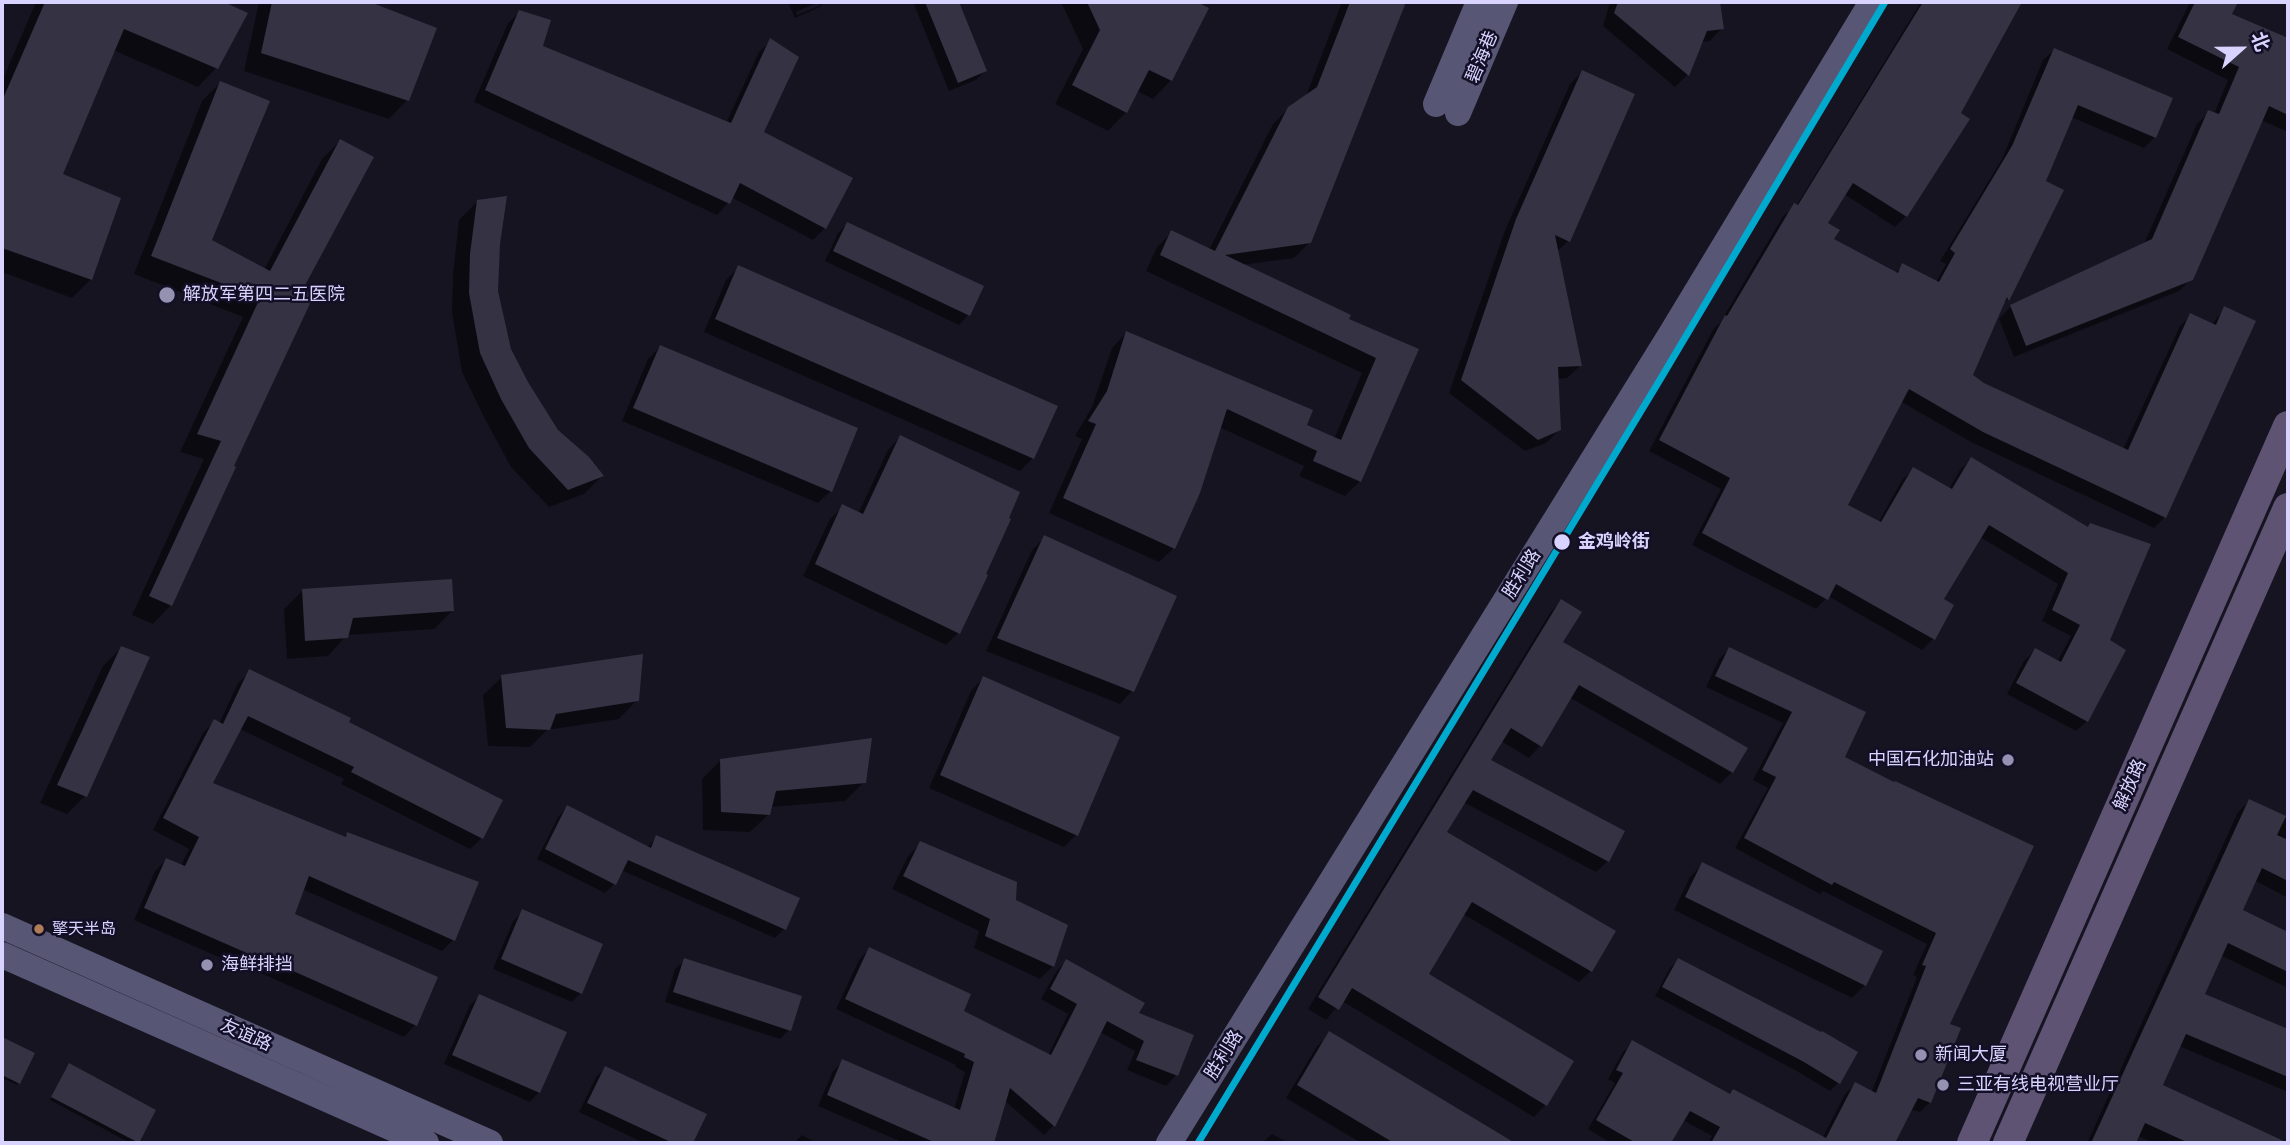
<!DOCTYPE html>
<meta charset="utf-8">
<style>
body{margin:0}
#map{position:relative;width:2290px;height:1145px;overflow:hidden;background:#161421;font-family:Quicksand,"Noto Sans SC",sans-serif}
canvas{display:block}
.frame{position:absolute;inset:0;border:4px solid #d9d4ff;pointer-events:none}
.north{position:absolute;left:2206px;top:14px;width:70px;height:70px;-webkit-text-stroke:5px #130f26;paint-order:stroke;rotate:69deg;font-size:19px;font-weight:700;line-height:28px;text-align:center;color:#d9d4ff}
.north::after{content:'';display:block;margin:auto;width:24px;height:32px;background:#d9d4ff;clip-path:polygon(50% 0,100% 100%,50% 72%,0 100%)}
</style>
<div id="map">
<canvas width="2290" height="1145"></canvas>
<div class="frame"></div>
<div class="north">北</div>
</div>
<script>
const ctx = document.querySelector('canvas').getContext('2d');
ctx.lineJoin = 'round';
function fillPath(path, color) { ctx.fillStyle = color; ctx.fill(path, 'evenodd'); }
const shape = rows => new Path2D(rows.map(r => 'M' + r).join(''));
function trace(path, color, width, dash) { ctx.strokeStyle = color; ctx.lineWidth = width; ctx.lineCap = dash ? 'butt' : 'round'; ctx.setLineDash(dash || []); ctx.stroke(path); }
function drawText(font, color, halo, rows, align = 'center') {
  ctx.font = font + ' Quicksand,"Noto Sans SC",sans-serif'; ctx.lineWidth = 5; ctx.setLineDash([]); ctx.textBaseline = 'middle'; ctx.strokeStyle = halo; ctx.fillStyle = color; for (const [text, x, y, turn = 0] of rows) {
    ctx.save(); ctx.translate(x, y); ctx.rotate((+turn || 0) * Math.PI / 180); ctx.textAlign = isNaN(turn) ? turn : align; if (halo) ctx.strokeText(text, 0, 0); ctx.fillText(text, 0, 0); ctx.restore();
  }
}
const shadow = shape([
 [36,2,219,2,246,14,216,68,198,87,113,50,60,175,91,279,72,298,2,272,2,81],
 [259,2,365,2,434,29,407,100,389,119,244,71],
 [788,2,825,2,818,8,795,18],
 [819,2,819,6,797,15,796,12],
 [913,2,957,2,985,71,976,80,949,91],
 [1061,2,1194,2,1207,9,1171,80,1153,99,1137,91,1126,112,1108,131,1055,104,1083,49],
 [1342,2,1404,2,1309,243,1294,258,1241,265,1346,320,1416,350,1360,481,1345,496,1299,476,1304,466,1219,427,1174,548,1159,562,1049,513,1082,439,1075,436,1092,407,1112,348,1126,333,1305,426,1334,439,1362,373,1146,271,1157,247,1172,232,1209,250,1273,124,1289,108,1306,96],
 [1610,2,1719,2,1722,28,1710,41,1701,42,1687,75,1675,87,1603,26],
 [1921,2,2020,2,1958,114,1906,216,1895,227,1844,194,1826,224,1832,240,1895,273,1903,266,1936,282,1946,264,1940,261,2002,159,2043,60,2054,50,2155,137,2144,148,2071,117,2044,182,2062,191,2007,300,2001,305,1971,376,1999,391,2123,449,2180,326,2191,315,2211,325,2225,308,2165,517,2154,528,1971,442,1900,401,1845,506,1878,523,1902,480,1913,469,1949,489,1960,470,1971,459,2087,528,2090,525,2107,641,2087,721,2076,731,2007,694,2024,661,2035,650,2057,662,2071,636,2042,621,2058,584,1980,537,1942,600,1933,639,1922,650,1828,596,1816,609,1692,545,1721,489,1649,451,1714,328,1720,323,1783,216,1796,206],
 [2190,2,2236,2,2230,14,2288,40,2288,132,2261,120,2191,279,2179,291,2014,357,1999,319,2011,306,2144,244,2197,124,2209,112,2214,114,2228,80,2167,49],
 [520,12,541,47,726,123,759,52,771,41,762,132,825,228,813,240,731,197,728,203,717,215,474,102,508,23],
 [1582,72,1568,241,1557,252,1580,366,1567,378,1557,379,1559,430,1546,443,1525,451,1449,393,1504,233,1570,84],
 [220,83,210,241,264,270,322,159,340,141,301,290,232,466,171,605,153,624,132,615,204,459,180,452,243,317,134,274,202,101],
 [477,202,498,243,496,291,510,349,527,383,556,431,602,476,584,494,549,507,511,467,484,417,462,372,452,312,453,274,459,220],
 [847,224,981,287,968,315,959,325,825,261,838,233],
 [739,267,1033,458,1020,471,704,332,726,280],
 [660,347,831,491,818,503,622,421,648,359],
 [900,437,958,633,946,645,803,576,830,519,843,507,858,514,888,450],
 [1045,537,1132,691,1120,704,986,651,1032,550],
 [302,591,453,610,434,629,347,635,328,656,287,659,284,609],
 [1561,601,1561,643,1732,772,1720,784,1569,697,1540,746,1529,758,1501,741,1489,761,1608,861,1596,872,1463,802,1445,833,1591,971,1579,982,1463,914,1427,974,1571,1062,1545,1105,1534,1117,1342,1001,1326,1020,1308,1009,1550,613],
 [121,648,85,796,67,814,40,803,103,666],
 [1729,649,1842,757,1894,784,2032,847,1948,1025,1930,1102,1920,1112,1910,1109,1893,1143,1820,1143,1845,1094,1855,1084,1871,1093,1917,977,1913,975,1927,944,1823,891,1820,894,1735,848,1768,788,1753,780,1783,723,1706,687,1719,659],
 [250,672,347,722,482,838,470,849,341,784,344,779,240,729,211,784,344,838,348,834,453,940,442,951,302,889,293,914,436,978,415,1025,404,1037,254,970,253,972,134,920,155,871,166,860,181,866,189,849,153,830,203,733,214,722,219,724,238,683],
 [502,677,637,700,619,719,547,730,530,747,488,746,483,695],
 [983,678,1076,835,1064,847,929,788,971,691],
 [720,761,864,782,845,801,770,807,769,814,750,832,703,830,702,779],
 [2249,801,2288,819,2288,898,2254,880,2240,911,2288,934,2288,988,2220,955,2202,995,2288,1031,2288,1092,2179,1046,2160,1086,2288,1143,2154,1143,2138,1136,2135,1143,2087,1143,2238,812],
 [567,807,647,848,657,837,784,929,775,938,621,870,614,884,605,893,537,859,558,817],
 [921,843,1014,901,1053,966,1040,979,974,948,979,931,892,889,908,856],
 [1702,864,1865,985,1852,998,1674,910,1690,877],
 [522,912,581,993,572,1002,493,969,513,921],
 [869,949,961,1012,1048,1056,1068,1014,1041,999,1056,972,1066,961,1137,1014,1192,1036,1176,1075,1166,1086,1127,1070,1135,1051,1100,1032,1053,1126,1044,1135,1005,1101,992,1143,904,1143,818,1106,833,1071,843,1061,954,1109,965,1072,955,1067,956,1065,836,1009,859,960],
 [685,960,789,1030,780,1039,665,1002,675,969],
 [1678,960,1838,1083,1830,1091,1795,1070,1655,996,1670,968],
 [480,996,539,1092,530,1102,444,1064,470,1005],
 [1330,1034,1512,1143,1361,1143,1286,1098,1317,1046],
 [2,1039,33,1054,17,1085,2,1078],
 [1632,1043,1729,1095,1733,1091,1802,1128,1794,1143,1708,1143,1712,1136,1683,1120,1669,1143,1611,1143,1588,1129,1615,1083,1608,1079,1623,1052],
 [66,1068,154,1111,137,1143,130,1143,50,1100],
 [605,1068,704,1115,691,1143,644,1143,579,1112,596,1077],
 [1272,1134,1289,1143,1262,1143],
 [802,1135,817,1143,794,1143]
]);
const building = shape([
 [45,2,224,2,248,13,218,69,124,29,63,174,121,198,92,280,2,248,2,101],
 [272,2,370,2,437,28,409,101,261,53],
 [925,2,959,2,987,71,958,83],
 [1087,2,1197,2,1209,8,1172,81,1149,70,1127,113,1072,85,1100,30],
 [1350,2,1406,2,1311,243,1225,255,1351,315,1349,319,1419,349,1361,482,1313,461,1317,451,1227,409,1200,493,1175,549,1063,498,1096,424,1088,421,1107,391,1126,331,1313,410,1307,425,1341,440,1376,358,1160,255,1171,230,1215,251,1288,107,1317,87],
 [1618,2,1720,2,1724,29,1707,31,1689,76,1614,13],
 [1923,2,2022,2,1961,113,1970,119,1907,217,1853,183,1828,223,1840,230,1834,239,1898,273,1902,263,1939,282,1955,253,1950,249,2012,146,2054,48,2173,98,2156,138,2078,105,2046,181,2064,190,2009,301,2007,297,1973,375,1984,383,2128,450,2190,313,2216,325,2224,306,2256,321,2166,518,1983,432,1909,389,1848,505,1881,522,1913,467,1952,489,1971,457,2088,527,2090,523,2151,544,2110,640,2126,650,2088,722,2016,683,2035,648,2061,662,2080,625,2052,610,2068,573,1989,525,1944,599,1954,605,1935,640,1836,584,1828,600,1702,533,1730,478,1659,440,1725,315,1727,316,1794,203,1798,205],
 [2195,2,2238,2,2232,14,2288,38,2288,115,2269,106,2193,280,2026,346,2010,305,2152,239,2208,110,2219,114,2239,67,2178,37],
 [519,10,551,20,543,46,731,123,770,38,799,57,764,132,853,178,826,229,740,183,730,204,485,90],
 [1582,70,1635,94,1570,242,1555,235,1582,366,1558,367,1561,430,1538,440,1461,380,1516,219],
 [220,81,270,101,212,240,270,271,340,139,374,157,303,289,314,295,234,466,236,467,172,606,149,596,221,441,197,434,260,298,151,256],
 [507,196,500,244,498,291,511,349,528,382,558,430,589,457,604,476,568,490,529,448,501,399,480,353,469,293,470,254,477,200],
 [847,222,984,286,970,316,833,251],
 [738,265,1058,406,1034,459,715,319],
 [660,345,858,428,832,492,633,408],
 [900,435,1020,492,1009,518,1011,519,986,574,988,575,960,634,815,564,842,504,863,514],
 [1044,535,1177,596,1134,692,997,638],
 [452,579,454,611,353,618,348,638,305,641,302,589],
 [1561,599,1582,612,1563,642,1748,748,1733,773,1579,685,1542,747,1511,728,1491,760,1625,831,1609,862,1473,790,1447,832,1616,931,1592,972,1472,902,1429,974,1574,1061,1547,1106,1352,988,1339,1010,1318,997],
 [121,646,150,657,87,797,57,785],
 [1729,647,1866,712,1845,757,1894,782,1895,781,2034,846,1950,1024,1961,1028,1931,1103,1918,1098,1895,1143,1711,1143,1720,1127,1690,1111,1671,1143,1636,1143,1596,1120,1623,1073,1616,1070,1632,1040,1730,1094,1733,1089,1826,1138,1855,1082,1876,1093,1926,966,1922,965,1936,933,1834,882,1832,885,1744,838,1776,777,1762,770,1792,712,1715,676],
 [643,654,639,701,556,714,550,730,506,728,501,675],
 [249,669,351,718,349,722,503,800,483,839,351,772,354,767,248,716,213,783,346,837,347,832,479,882,455,941,309,876,295,914,438,977,417,1026,266,959,265,961,144,908,166,858,185,866,199,837,163,818,214,719,223,724],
 [983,676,1120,737,1078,836,940,775],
 [872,738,866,783,776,791,770,815,721,812,720,759],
 [2249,799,2286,816,2277,835,2288,840,2288,881,2262,868,2243,910,2288,932,2288,972,2228,943,2205,994,2288,1029,2288,1077,2186,1034,2163,1085,2288,1143,2189,1143,2145,1123,2136,1143,2091,1143],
 [567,805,651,848,656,835,800,898,786,930,628,860,616,885,545,849],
 [920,841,1017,882,1016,900,1068,925,1054,967,985,936,990,919,903,876],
 [1702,862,1883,951,1866,986,1685,897],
 [522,909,603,944,582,994,501,959],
 [869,947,971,994,964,1011,1051,1055,1077,1004,1050,989,1066,959,1145,1003,1139,1013,1194,1035,1178,1076,1136,1060,1144,1041,1107,1021,1055,1127,1010,1088,994,1143,936,1143,827,1095,842,1059,960,1110,974,1062,964,1057,965,1054,845,999],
 [684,958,802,996,791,1031,673,992],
 [1678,958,1821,1032,1822,1031,1858,1052,1840,1084,1804,1062,1662,987],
 [479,994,567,1032,540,1093,452,1055],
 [1329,1031,1515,1143,1394,1143,1297,1085],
 [2,1037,35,1053,20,1084,2,1075],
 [69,1063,156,1110,139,1143,51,1097],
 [605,1066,707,1114,693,1143,673,1143,587,1103]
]);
const secondary = shape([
 [1436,104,1479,2],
 [1458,113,1505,2],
 [2,926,490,1143],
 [2,955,426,1143],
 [1169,1143,1671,334,1872,2]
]);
const primary = shape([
 [1972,1143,2288,426],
 [2008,1143,2288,508]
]);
const rail1 = shape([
 [1198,1143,1658,383,1885,2]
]);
const markers = [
 [167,295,9,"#9591b1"],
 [1562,542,9,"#d9d4ff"],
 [2008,760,7,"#9591b1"],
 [39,929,6,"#b07c57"],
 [207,965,7,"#9591b1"],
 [1921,1055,7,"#9591b1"],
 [1943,1085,7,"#9591b1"]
];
const busNames = [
 ["擎天半岛",52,929]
];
const streetNames = [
 ["碧海巷",1482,57,-67],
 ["胜利路",1522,574,-58],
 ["解放路",2130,785,-66],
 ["友谊路",246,1035,24],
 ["胜利路",1224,1055,-58]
];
const poiNames = [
 ["解放军第四二五医院",183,295],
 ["中国石化加油站",1994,760,"right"],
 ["海鲜排挡",221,965],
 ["新闻大厦",1935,1055],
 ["三亚有线电视营业厅",1957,1085]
];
const stopNames = [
 ["金鸡岭街",1578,542]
];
fillPath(shadow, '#0007');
fillPath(building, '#343243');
trace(secondary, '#575674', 26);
trace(primary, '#5e5373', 30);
trace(rail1, '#00a9ce', 7);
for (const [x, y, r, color] of markers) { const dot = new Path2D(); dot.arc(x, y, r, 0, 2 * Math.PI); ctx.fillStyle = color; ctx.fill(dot); trace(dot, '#130f26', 2.5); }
drawText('16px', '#d9d4ff', '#130f26', busNames, 'left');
drawText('18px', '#d9d4ff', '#130f26', streetNames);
drawText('18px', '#d9d4ff', '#130f26', poiNames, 'left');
drawText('bold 18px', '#d9d4ff', '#130f26', stopNames, 'left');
</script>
